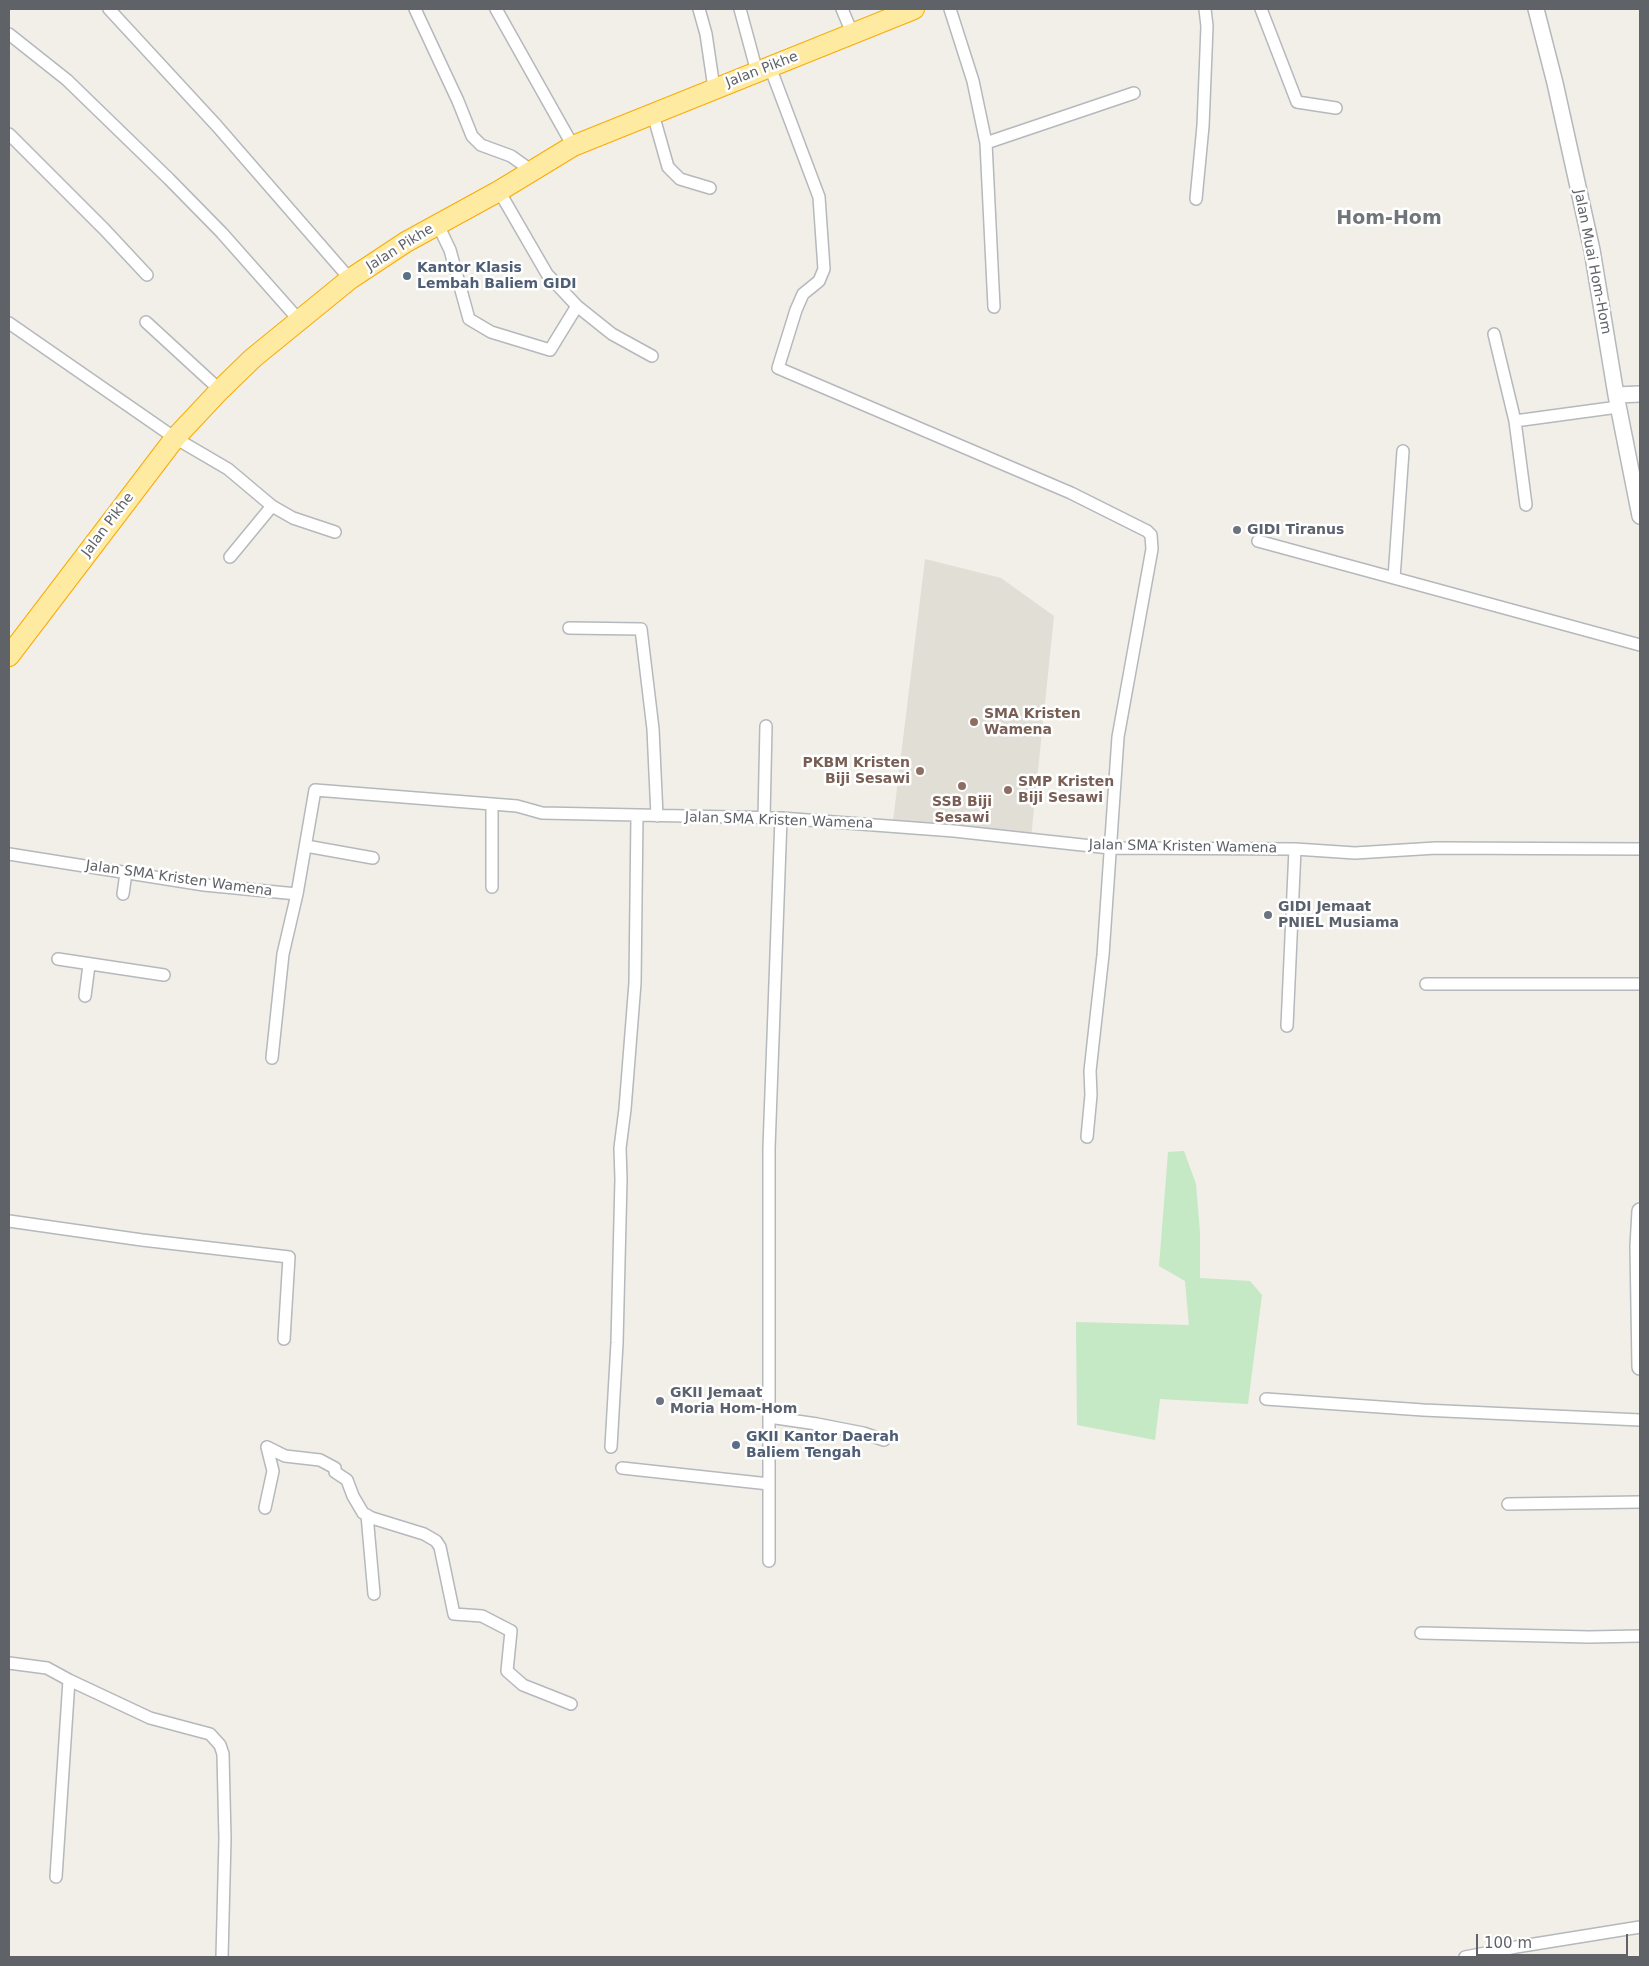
<!DOCTYPE html>
<style>
body{margin:0}
#map{position:relative;width:1649px;height:1966px;overflow:hidden;background:#f1efe8;font-family:"DejaVu Sans",sans-serif}
canvas{display:block}
.frame{position:absolute;inset:0;border:10px solid #5f6368;pointer-events:none}
.scale{position:absolute;left:1476px;top:1934px;width:152px;height:22px;box-sizing:border-box;border:2px solid #5f6368;border-top:0;padding-left:6px;font-size:15px;line-height:18px;white-space:nowrap;color:#5f6368;-webkit-text-stroke:4px #fff;paint-order:stroke}
</style>
<div id="map">
<canvas width="1649" height="1966"></canvas>
<div class="frame"></div>
<div class="scale">100 m</div>
</div>
<script>
const ctx = document.querySelector('canvas').getContext('2d');
ctx.lineJoin = 'round';
function fillPath(path, color) { ctx.fillStyle = color; ctx.fill(path, 'evenodd'); }
const shape = rows => new Path2D(rows.map(r => 'M' + r).join(''));
function trace(path, color, width, dash) { ctx.strokeStyle = color; ctx.lineWidth = width; ctx.lineCap = dash ? 'butt' : 'round'; ctx.setLineDash(dash || []); ctx.stroke(path); }
function drawText(font, color, halo, rows, align = 'center') {
  ctx.font = font + ' "DejaVu Sans",sans-serif'; ctx.lineWidth = 5; ctx.setLineDash([]); ctx.textBaseline = 'middle'; ctx.strokeStyle = halo; ctx.fillStyle = color; for (const [text, x, y, turn = 0] of rows) {
    ctx.save(); ctx.translate(x, y); ctx.rotate((+turn || 0) * Math.PI / 180); ctx.textAlign = isNaN(turn) ? turn : align; if (halo) ctx.strokeText(text, 0, 0); ctx.fillText(text, 0, 0); ctx.restore();
  }
}
const education = shape([
 [925,559,1001,578,1054,616,1031,838,892,829]
]);
const green = shape([
 [1184,1151,1196,1184,1200,1233,1200,1278,1250,1281,1262,1295,1248,1404,1160,1399,1155,1440,1077,1425,1076,1322,1189,1325,1185,1281,1159,1266,1168,1152]
]);
const minor = shape([
 [109,9,217,126,350,279],
 [415,9,458,101,472,136,481,145,511,156,532,171],
 [496,9,573,146],
 [699,9,706,34,714,88],
 [740,9,757,72],
 [842,9,853,35],
 [950,9,973,81,986,143,994,307],
 [1261,9,1297,102,1336,108],
 [9,34,67,80,169,179,222,233,299,320],
 [770,67,819,197,824,269,819,281,803,294,796,310,778,368,1071,493,1147,531,1151,535,1152,549,1118,737,1103,955,1090,1071,1091,1095,1087,1137],
 [653,114,668,167,680,179,710,188],
 [9,134,105,230,147,275],
 [986,143,1134,93],
 [499,191,547,274,577,306,612,334,652,356],
 [1196,199,1203,126,1206,52,1207,26,1205,9],
 [438,225,450,250,469,319,491,332,550,350,577,306],
 [146,322,220,390],
 [9,323,175,438,228,469,272,506,293,518,335,532],
 [1494,334,1515,421,1526,505],
 [1515,421,1618,407],
 [1403,451,1394,578,1640,645],
 [1258,541,1394,578],
 [230,557,272,506],
 [569,628,641,629,653,729,657,816],
 [764,818,766,726],
 [306,846,373,858],
 [9,854,204,885,297,894,315,790,517,806,542,813,781,818,954,831,1110,848,1295,849,1355,853,1436,848,1640,849],
 [492,887,492,804],
 [123,894,126,873],
 [58,959,164,975],
 [1426,984,1640,984],
 [85,996,89,965],
 [1287,1026,1295,849],
 [272,1058,283,954,297,894],
 [9,1221,142,1240,289,1257,284,1339],
 [1266,1399,1423,1410,1640,1420],
 [769,1417,817,1424,863,1433,884,1440],
 [267,1447,285,1456,320,1460,335,1468,335,1472,347,1480,353,1496,363,1513,372,1518,424,1534,436,1541,440,1547,454,1614,482,1616,511,1631,507,1671,523,1685,571,1704],
 [611,1447,617,1343,621,1179,620,1148,625,1109,635,983,637,815],
 [622,1468,769,1484],
 [1508,1504,1640,1502],
 [265,1508,273,1471,267,1447],
 [367,1515,374,1594],
 [769,1561,769,1148,781,818],
 [1421,1633,1589,1637,1640,1636],
 [9,1663,47,1668,69,1680,150,1718,210,1734,220,1745,223,1754,225,1839,222,1957],
 [56,1877,69,1680],
 [1465,1957,1516,1947,1640,1927]
]);
const tertiary = shape([
 [1536,9,1555,83,1592,250,1616,395,1640,516],
 [1616,395,1640,394],
 [1640,1211,1638,1246,1640,1367]
]);
const trunk = shape([
 [9,656,175,438,220,390,253,358,350,279,406,242,499,191,573,146,914,9]
]);
const markers = [
 [407,276,5,"#5c6f8a"],
 [1237,530,5,"#6b7280"],
 [974,722,5,"#8d6e63"],
 [920,771,5,"#8d6e63"],
 [962,786,5,"#8d6e63"],
 [1008,790,5,"#8d6e63"],
 [1268,915,5,"#6b7280"],
 [660,1401,5,"#6b7280"],
 [736,1445,5,"#5c6f8a"]
];
const streetNames = [
 ["Jalan Pikhe",762,70,-21],
 ["Jalan Pikhe",400,248,-32],
 ["Jalan Muai Hom-Hom",1592,262,79],
 ["Jalan Pikhe",108,525,-53],
 ["Jalan SMA Kristen Wamena",779,821,2],
 ["Jalan SMA Kristen Wamena",1183,847,1],
 ["Jalan SMA Kristen Wamena",179,879,8]
];
const serviceNames = [
 ["Kantor Klasis",417,268],
 ["Lembah Baliem GIDI",417,284],
 ["GKII Kantor Daerah",746,1437],
 ["Baliem Tengah",746,1453]
];
const worshipNames = [
 ["GIDI Tiranus",1247,530],
 ["GIDI Jemaat",1278,907],
 ["PNIEL Musiama",1278,923],
 ["GKII Jemaat",670,1393],
 ["Moria Hom-Hom",670,1409]
];
const educationNames = [
 ["SMA Kristen",984,714],
 ["Wamena",984,730],
 ["PKBM Kristen",910,763,"right"],
 ["Biji Sesawi",910,779,"right"],
 ["SMP Kristen",1018,782],
 ["Biji Sesawi",1018,798],
 ["SSB Biji",962,802,"center"],
 ["Sesawi",962,818,"center"]
];
const districtNames = [
 ["Hom-Hom",1389,219]
];
fillPath(education, '#e1ded6');
fillPath(green, '#c5e8c5');
trace(minor, '#b5b8bc', 14);
trace(tertiary, '#b5b8bc', 18);
trace(trunk, '#f9ab00', 22);
trace(minor, '#fff', 11);
trace(tertiary, '#fff', 15);
trace(trunk, '#feeaa1', 20);
for (const [x, y, r, color] of markers) { const dot = new Path2D(); dot.arc(x, y, r, 0, 2 * Math.PI); ctx.fillStyle = color; ctx.fill(dot); trace(dot, '#fff', 2); }
drawText('14px', '#5f6368', '#fff', streetNames);
drawText('bold 14px', '#4e5e75', '#fff', serviceNames, 'left');
drawText('bold 14px', '#5b616d', '#fff', worshipNames, 'left');
drawText('bold 14px', '#785e54', '#fff', educationNames, 'left');
drawText('bold 19px', '#70757a', '#fff', districtNames);
</script>
